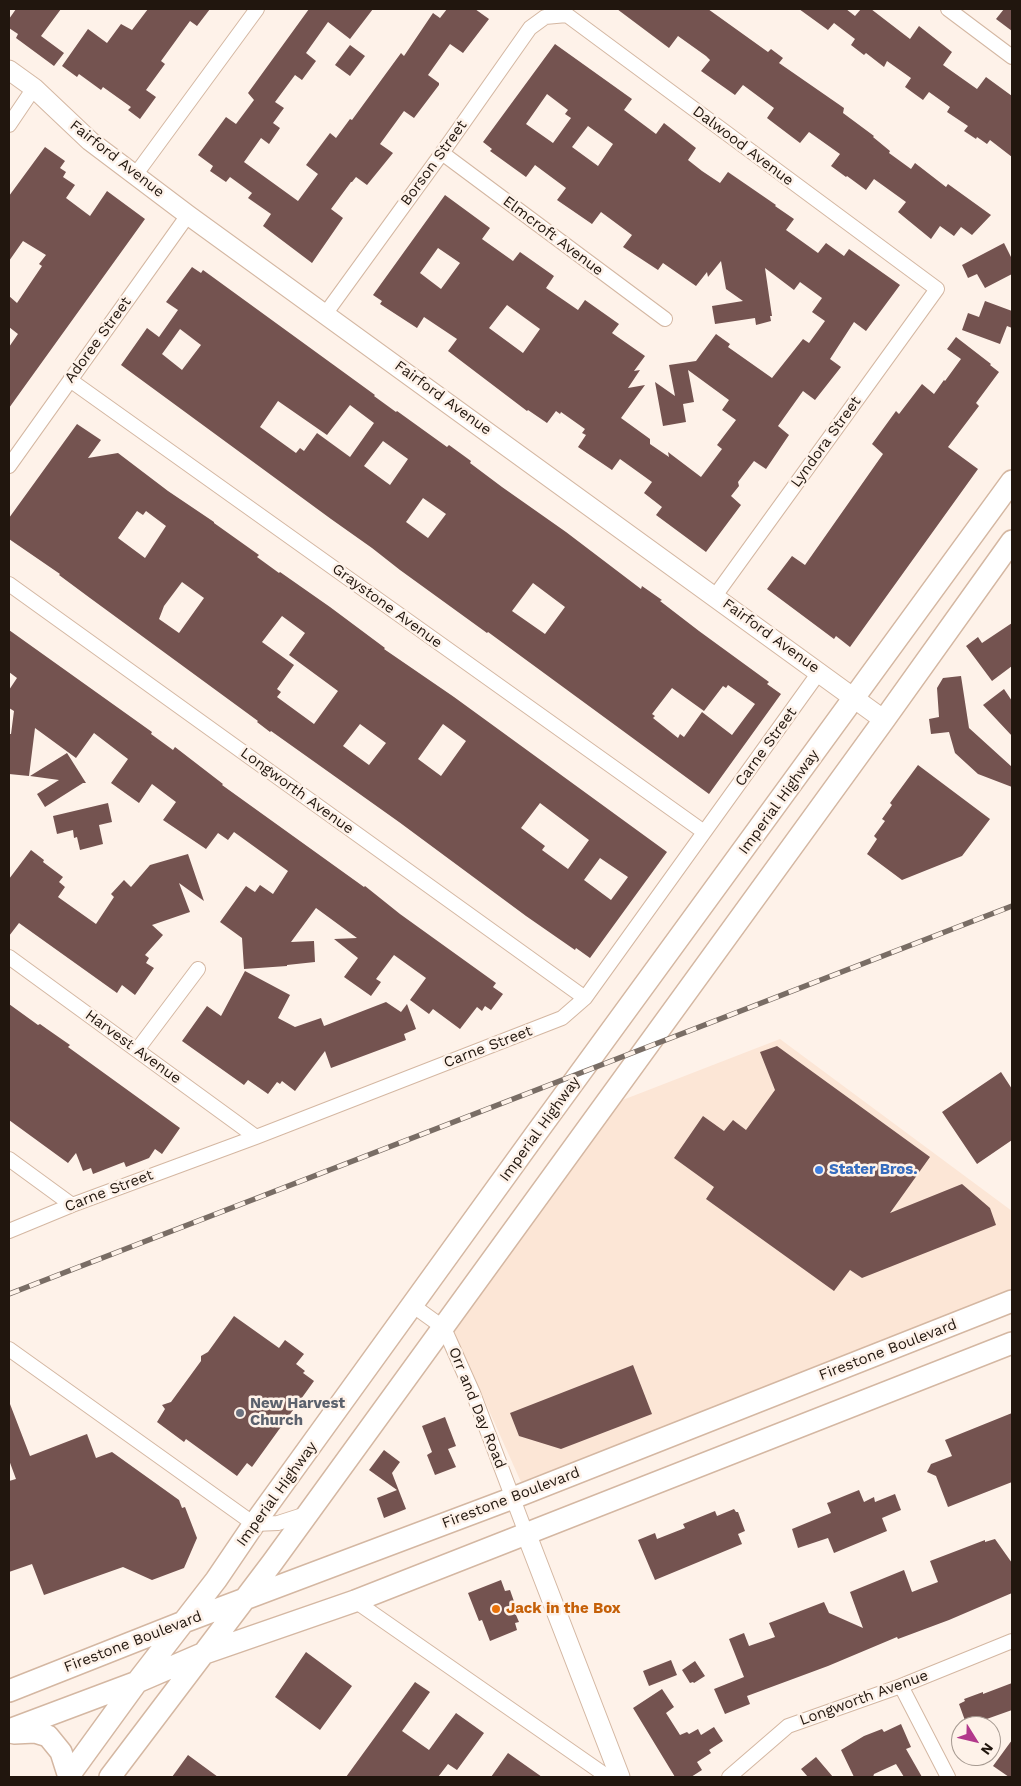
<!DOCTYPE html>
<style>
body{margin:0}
#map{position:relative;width:1021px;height:1786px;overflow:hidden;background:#fef2e9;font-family:"Work Sans",sans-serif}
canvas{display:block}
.frame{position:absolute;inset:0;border:10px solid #21160e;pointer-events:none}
.north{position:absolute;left:951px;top:1716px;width:50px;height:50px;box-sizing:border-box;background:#fef2e9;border:1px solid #a69a91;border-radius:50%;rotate:126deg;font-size:14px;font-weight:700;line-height:20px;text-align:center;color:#21160e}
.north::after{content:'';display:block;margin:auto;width:18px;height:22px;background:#b2388b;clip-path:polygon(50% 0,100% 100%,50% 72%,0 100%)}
</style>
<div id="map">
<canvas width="1021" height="1786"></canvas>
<div class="frame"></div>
<div class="north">N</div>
</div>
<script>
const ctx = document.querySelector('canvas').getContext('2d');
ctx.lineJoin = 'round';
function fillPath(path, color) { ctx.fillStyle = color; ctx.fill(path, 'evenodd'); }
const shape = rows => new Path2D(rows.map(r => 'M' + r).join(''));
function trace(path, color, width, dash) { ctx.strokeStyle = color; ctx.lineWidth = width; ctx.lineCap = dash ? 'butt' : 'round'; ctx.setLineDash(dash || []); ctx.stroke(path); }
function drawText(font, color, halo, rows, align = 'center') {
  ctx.font = font + ' "Work Sans",sans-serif'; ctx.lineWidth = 5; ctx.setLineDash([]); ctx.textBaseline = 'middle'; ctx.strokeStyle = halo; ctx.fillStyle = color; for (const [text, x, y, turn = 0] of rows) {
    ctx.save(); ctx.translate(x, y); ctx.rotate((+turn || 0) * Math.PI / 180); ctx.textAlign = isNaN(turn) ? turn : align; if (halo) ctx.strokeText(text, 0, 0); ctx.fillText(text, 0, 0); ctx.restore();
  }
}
const built = shape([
 [780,1039,1012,1211,1012,1296,521,1482,453,1330,620,1101]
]);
const building = shape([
 [16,9,61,9,41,36,64,53,54,66,16,38,18,34,9,28,9,19],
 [148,9,210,9,197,26,190,21,161,61,165,64,146,90,156,97,140,119,128,110,131,107,103,87,101,90,79,74,77,77,62,66,88,29,107,43,121,24,132,30],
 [309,9,373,9,350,39,328,22,306,53,316,61,302,80,295,75,275,102,284,108,273,123,280,128,269,144,261,138,244,162,298,201,318,174,306,165,330,133,336,138,350,119,352,120,401,53,404,56,433,13,440,18,447,9,475,9,489,19,463,53,450,44,428,75,439,83,439,85,414,118,404,111,380,144,393,153,367,185,356,177,352,182,351,182,331,209,343,218,312,263,263,226,271,214,248,198,252,193,230,177,226,182,210,171,213,166,198,155,226,117,236,124,254,100,248,93],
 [617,9,708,9,768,52,771,49,783,58,779,63,844,108,843,113,874,136,873,137,890,151,889,153,911,169,915,163,946,187,948,184,991,215,972,235,961,227,954,236,940,226,931,239,898,212,906,202,874,179,866,190,847,176,846,177,831,166,840,154,809,132,800,143,767,118,774,108,743,85,735,95,701,71,710,60,706,56,678,36,669,48],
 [799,9,846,9,855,16,861,9,871,9,910,39,919,26,952,52,943,65,977,89,986,77,1012,96,1012,157,990,140,987,144,977,137,976,139,964,131,968,126,947,112,950,107,929,92,923,100,905,87,911,78,887,61,884,67,866,53,864,55,851,45,855,39,834,23,828,30],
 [1004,9,1012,9,1012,31,996,19],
 [555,44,632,99,624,110,656,134,664,123,696,148,688,160,702,171,720,183,728,172,776,205,775,206,794,219,786,230,818,253,826,243,844,256,849,249,900,285,866,331,854,322,830,359,841,367,815,400,803,391,778,426,789,435,766,469,754,461,738,482,739,486,731,496,741,505,706,552,656,515,662,507,644,493,652,482,620,459,612,470,578,447,586,435,582,433,585,429,561,412,560,414,556,411,547,423,528,410,527,411,448,351,457,339,424,317,417,328,380,304,382,301,373,295,445,195,490,228,482,239,513,261,520,252,554,276,546,288,578,310,585,300,619,324,612,333,645,356,634,371,640,370,628,388,645,385,621,418,650,439,650,444,669,457,668,452,701,477,722,449,717,445,736,420,722,410,729,400,688,370,694,402,683,404,686,422,663,426,655,382,675,396,669,365,696,361,716,334,730,344,728,347,772,378,803,339,809,343,825,321,812,312,822,298,800,282,794,290,765,268,772,316,770,316,771,321,756,325,755,318,715,324,712,306,743,301,726,289,721,261,708,277,707,272,696,286,663,263,658,270,623,247,632,235,601,212,592,224,557,200,566,188,535,165,526,177,490,151,492,149,483,142],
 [547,94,568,110,565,114,571,118,553,143,526,124],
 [588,126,613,144,598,166,572,147],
 [438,248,460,263,441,289,420,273],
 [507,305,540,329,523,353,489,328],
 [350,45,365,56,350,76,335,65],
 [45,147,65,161,60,168,66,172,63,177,75,185,66,198,90,216,107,191,145,219,9,408,9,347,18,334,9,327,9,296,17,303,42,266,39,264,46,255,23,241,9,261,9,196],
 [1004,243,1012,259,1012,274,985,288,977,274,968,278,962,265],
 [192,267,201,273,203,270,375,395,374,396,396,412,397,411,447,447,449,445,471,461,470,463,502,487,566,532,641,589,642,586,662,600,660,601,699,631,769,682,767,684,781,694,709,794,488,632,487,633,400,570,372,548,331,519,121,365,147,328,159,337,178,310,166,302],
 [180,329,201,345,182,370,162,354],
 [278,401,327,435,350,405,374,423,350,457,317,433,304,451,300,448,296,453,260,427],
 [383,441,408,459,390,485,364,466],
 [423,498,446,514,428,538,406,522],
 [533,583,565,607,545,634,512,611],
 [728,685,755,704,732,735,702,712,684,737,680,734,678,738,653,718,655,716,652,714,672,688,704,711,723,686,726,688],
 [985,301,1012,311,1012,328,1007,326,1000,344,962,330,968,313,979,317],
 [956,337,991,364,990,365,999,372,976,403,979,406,948,447,978,469,850,647,836,636,834,639,767,589,792,556,805,565,883,454,872,444,896,411,899,414,922,384,934,394,944,380,945,381,961,359,947,349],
 [77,424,101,440,88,458,118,453,168,491,214,522,214,523,259,555,257,557,279,573,280,572,330,607,385,648,384,649,454,697,667,852,590,958,576,948,575,950,526,916,399,822,271,731,270,732,257,722,258,721,90,598,59,575,60,574,9,539,9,518],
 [137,511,143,515,146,511,166,526,145,558,118,538],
 [182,582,204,598,179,633,159,619,164,606],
 [282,616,305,633,289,655,338,691,314,724,277,697,281,692,277,689,294,665,262,642],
 [360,724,386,743,369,765,343,746],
 [443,724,466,741,441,776,418,759],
 [540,803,589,840,568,869,542,850,545,846,521,828],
 [600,858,628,877,611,900,584,880],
 [1012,623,1012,666,992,681,966,646,978,637,982,643],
 [9,630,152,732,151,734,173,750,175,747,223,784,222,785,364,887,365,886,400,914,496,983,493,987,503,994,491,1010,485,1006,482,1011,477,1007,460,1029,433,1009,429,1014,410,1000,426,978,394,955,376,979,381,982,371,996,344,977,358,958,334,939,357,938,316,908,291,942,314,941,315,962,287,965,287,966,244,969,242,938,220,922,246,886,255,892,260,885,273,894,288,871,234,832,228,840,218,833,206,849,163,820,176,802,152,784,139,803,111,783,128,759,94,733,76,758,35,728,29,776,9,774,9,734,11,734,14,711,9,708,9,690,17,678,9,672],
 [961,676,969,728,1012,767,1012,787,978,774,955,753,949,732,931,734,929,719,939,717,937,688,943,678],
 [1004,689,1012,701,1012,736,983,705],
 [67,753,86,783,83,783,45,807,37,794,59,780,30,776],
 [918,765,990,819,962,856,902,880,867,854,877,839,874,836,885,821,882,819,892,805,890,803],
 [108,803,112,822,99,825,103,844,80,850,77,837,74,838,73,830,57,834,53,816],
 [31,850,44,860,43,862,63,877,59,882,65,887,58,897,96,924,114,897,111,894,124,880,131,887,150,865,188,854,204,901,179,883,190,912,152,925,163,935,145,955,149,958,146,963,154,968,135,995,122,985,117,993,19,923,9,936,9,879],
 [245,971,290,995,278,1018,295,1027,321,1018,324,1026,386,1002,401,1012,407,1004,416,1029,404,1034,406,1040,331,1068,325,1051,295,1091,282,1081,280,1084,277,1082,268,1094,248,1080,244,1085,182,1041,207,1006,221,1016],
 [9,1004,38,1025,40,1024,47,1029,70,1045,68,1047,180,1128,162,1154,155,1149,149,1158,126,1167,124,1162,93,1174,91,1168,83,1171,76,1153,68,1163,9,1120],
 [777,1046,930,1157,890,1213,962,1184,990,1208,996,1225,862,1278,850,1270,834,1291,706,1199,714,1187,674,1158,703,1116,724,1131,733,1120,746,1130,775,1090,760,1052],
 [1001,1072,1012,1089,1012,1140,977,1164,942,1112],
 [234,1316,279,1348,285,1340,304,1354,296,1364,305,1371,303,1373,314,1381,252,1467,247,1463,237,1476,186,1439,184,1442,157,1422,165,1409,162,1405,171,1402,201,1361,201,1356,208,1352],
 [633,1365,652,1414,561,1449,519,1436,510,1413],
 [10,1404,30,1456,87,1434,96,1458,112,1452,179,1500,182,1508,185,1507,197,1538,184,1568,152,1580,123,1567,44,1595,32,1564,9,1572,9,1481,16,1479,9,1460],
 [1012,1413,1012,1482,948,1507,936,1476,927,1472,931,1464,952,1456,945,1440],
 [445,1417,456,1446,448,1449,456,1467,435,1475,427,1455,432,1452,422,1426],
 [384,1450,400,1462,392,1473,406,1509,384,1518,377,1498,397,1490,369,1470],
 [859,1490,864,1502,874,1497,875,1502,895,1494,901,1510,882,1518,887,1531,834,1553,828,1538,798,1548,792,1529,831,1513,827,1503],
 [734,1509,736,1512,738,1512,745,1531,738,1534,742,1544,655,1580,638,1540,655,1533,657,1539,685,1528,683,1524,715,1511,717,1516],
 [995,1539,1012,1563,1012,1593,949,1620,898,1639,897,1637,828,1666,747,1696,750,1704,725,1714,714,1689,744,1677,729,1639,744,1633,749,1646,775,1637,769,1623,824,1602,829,1613,863,1628,850,1592,904,1570,912,1592,938,1582,930,1561,985,1540,985,1542],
 [501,1580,505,1591,510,1590,516,1607,513,1608,519,1622,515,1623,517,1630,490,1641,482,1620,479,1621,468,1593],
 [306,1652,352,1686,320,1730,275,1697],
 [671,1660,677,1675,649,1686,643,1671],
 [695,1661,705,1676,694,1683,693,1682,690,1683,682,1670],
 [415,1682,430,1692,402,1731,429,1750,456,1713,484,1733,457,1770,448,1764,438,1777,346,1777],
 [1012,1683,1012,1710,967,1726,959,1704,965,1701,964,1699,983,1692,983,1694],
 [662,1689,674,1707,666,1713,680,1735,687,1732,689,1734,698,1729,701,1735,714,1727,723,1741,709,1750,711,1753,697,1762,702,1770,691,1777,675,1777,633,1708],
 [901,1724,911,1747,906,1749,922,1777,904,1777,896,1764,874,1774,873,1777,854,1777,841,1750,864,1736,882,1729,884,1732],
 [1012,1740,1012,1777,1009,1777,993,1766],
 [508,1753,542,1777,491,1777],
 [188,1755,218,1777,172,1777],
 [816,1757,833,1777,808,1777,801,1769]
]);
const street = shape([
 [948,9,1012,57],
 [9,125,34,88],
 [442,153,665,319],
 [136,174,257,9],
 [326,313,442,153,530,28,545,17,567,15,937,289,715,596],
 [70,380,704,832],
 [9,466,188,215],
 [9,584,585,998],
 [9,957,256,1137],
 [137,1050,198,969],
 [9,1159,72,1205],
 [9,1231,72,1205,256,1137,562,1018,585,998,820,671],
 [412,1305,444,1328,473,1393,526,1533],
 [9,1349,254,1524,278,1523,306,1514],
 [355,1601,608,1777],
 [901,1686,948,1777],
 [729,1777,788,1726,901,1686,1012,1641]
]);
const secondary = shape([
 [9,70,34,88,90,141,188,215,884,720],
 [526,1533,620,1777]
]);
const primary = shape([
 [9,1691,181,1623,513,1498,1012,1301],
 [9,1730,137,1682,202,1654,355,1601,1012,1343],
 [14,1733,35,1732,48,1736,61,1752,69,1777],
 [68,1777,137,1682,216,1580,254,1524,535,1135,1012,481],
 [110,1777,272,1563,884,720,1012,541]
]);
const rail = shape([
 [9,1294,1012,906]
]);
const markers = [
 [819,1170,5,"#3f7fe0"],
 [240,1413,5,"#6b7280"],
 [496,1609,5,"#e8710a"]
];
const streetNames = [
 ["Dalwood Avenue",743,146,37],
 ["Fairford Avenue",117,159,38],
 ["Borson Street",434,163,-54],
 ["Elmcroft Avenue",553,236,37],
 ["Adoree Street",98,340,-54],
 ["Fairford Avenue",443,398,36],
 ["Lyndora Street",826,442,-54],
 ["Graystone Avenue",387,606,36],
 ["Fairford Avenue",771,636,36],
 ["Carne Street",766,747,-54],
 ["Longworth Avenue",297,791,36],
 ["Imperial Highway",779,802,-54],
 ["Harvest Avenue",133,1047,36],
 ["Carne Street",488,1047,-21],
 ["Imperial Highway",540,1129,-54],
 ["Carne Street",109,1191,-21],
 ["Firestone Boulevard",888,1350,-21],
 ["Orr and Day Road",477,1408,68],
 ["Imperial Highway",277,1494,-54],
 ["Firestone Boulevard",511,1498,-21],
 ["Firestone Boulevard",133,1642,-21],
 ["Longworth Avenue",864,1698,-20]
];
const shopNames = [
 ["Stater Bros.",829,1170]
];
const worshipNames = [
 ["New Harvest",250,1404],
 ["Church",250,1421]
];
const foodNames = [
 ["Jack in the Box",506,1609]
];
fillPath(built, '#fce6d6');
fillPath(building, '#745350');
trace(street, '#d4b7a2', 16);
trace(secondary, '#d4b7a2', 21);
trace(primary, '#d4b7a2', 24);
trace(street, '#fff', 14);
trace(secondary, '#fff', 19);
trace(primary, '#fff', 21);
trace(rail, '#796d65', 5.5);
trace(rail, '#fef2e9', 4, [11]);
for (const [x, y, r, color] of markers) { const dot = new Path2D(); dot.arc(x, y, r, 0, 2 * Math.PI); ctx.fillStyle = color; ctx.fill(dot); trace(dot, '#fef2e9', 2); }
drawText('15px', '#21160e', '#fef2e9', streetNames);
drawText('bold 15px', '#366cbe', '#fef2e9', shopNames, 'left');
drawText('bold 15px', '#5b616d', '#fef2e9', worshipNames, 'left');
drawText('bold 15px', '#c56008', '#fef2e9', foodNames, 'left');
</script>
